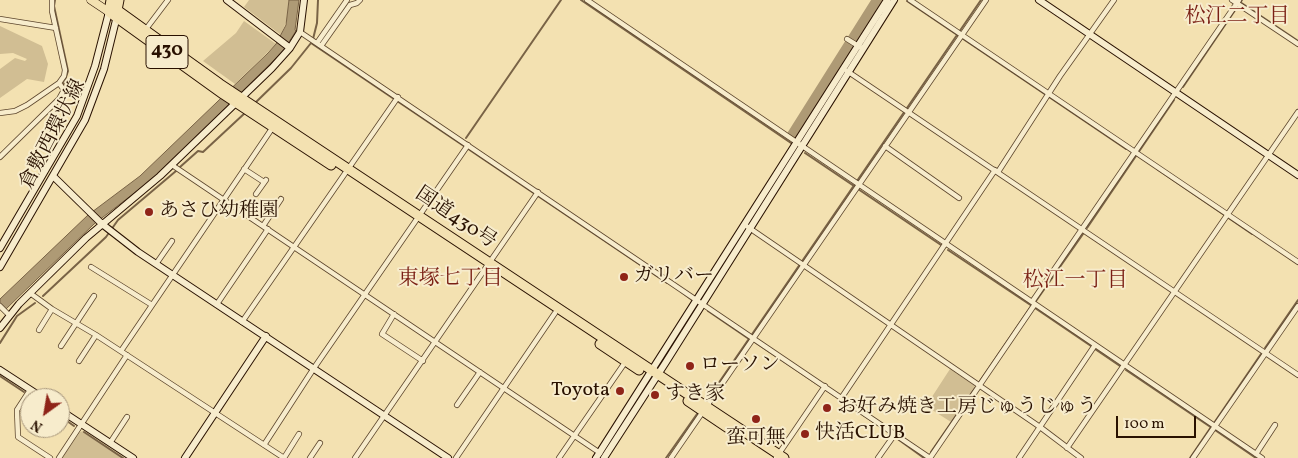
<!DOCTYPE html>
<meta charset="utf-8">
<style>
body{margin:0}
#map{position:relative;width:1298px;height:458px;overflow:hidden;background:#f3e1b1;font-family:Vollkorn,serif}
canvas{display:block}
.north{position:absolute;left:20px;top:388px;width:50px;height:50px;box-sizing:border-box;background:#f7eccc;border:1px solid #a5947a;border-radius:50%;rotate:212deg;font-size:14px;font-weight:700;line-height:20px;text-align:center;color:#291100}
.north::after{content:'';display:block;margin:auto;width:18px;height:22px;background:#8f2418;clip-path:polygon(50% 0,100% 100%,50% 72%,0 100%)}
.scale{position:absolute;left:1116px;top:416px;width:80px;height:22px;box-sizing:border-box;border:2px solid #291100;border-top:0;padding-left:6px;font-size:15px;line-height:18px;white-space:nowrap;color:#291100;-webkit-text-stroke:4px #f7eccc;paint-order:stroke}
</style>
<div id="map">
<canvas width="1298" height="458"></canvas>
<div class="north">N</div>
<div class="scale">100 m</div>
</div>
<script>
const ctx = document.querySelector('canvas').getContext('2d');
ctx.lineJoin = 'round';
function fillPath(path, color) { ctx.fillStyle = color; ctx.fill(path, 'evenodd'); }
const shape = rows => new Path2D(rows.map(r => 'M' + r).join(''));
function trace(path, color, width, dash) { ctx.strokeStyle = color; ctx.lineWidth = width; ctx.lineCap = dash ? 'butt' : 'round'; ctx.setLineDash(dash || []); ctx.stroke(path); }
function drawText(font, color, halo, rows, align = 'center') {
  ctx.font = font + ' Vollkorn,"Noto Serif JP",serif'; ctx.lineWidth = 4; ctx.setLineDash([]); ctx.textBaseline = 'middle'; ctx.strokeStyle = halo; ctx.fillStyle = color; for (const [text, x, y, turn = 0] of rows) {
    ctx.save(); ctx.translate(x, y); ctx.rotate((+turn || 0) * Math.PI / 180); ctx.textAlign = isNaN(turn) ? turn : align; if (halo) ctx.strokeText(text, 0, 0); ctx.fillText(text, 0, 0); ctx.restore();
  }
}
const green = shape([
 [249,0,289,0,288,17,281,35,244,7],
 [244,21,276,44,235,84,203,61,236,33],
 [0,26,42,46,48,64,44,82,27,79,0,98,0,69,15,58,25,61,27,59,13,53,0,54],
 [950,369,975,386,951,422,926,406],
 [83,431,125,458,62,458,80,432]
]);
const water = shape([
 [289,0,299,0,295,30,296,31,283,51,159,174,94,224,6,309,0,303,0,299,88,215,140,176,268,53,276,44,286,25,289,0]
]);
const stream = shape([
 [55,0,54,6,68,71,63,86],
 [581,0,791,143],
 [907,1,1126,149],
 [1240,2,1298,41],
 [313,39,317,23,318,0],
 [311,43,667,283],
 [1183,87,1242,0],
 [254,104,291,68,311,43],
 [466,138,561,0],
 [5,150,14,141],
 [805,153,854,186],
 [180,167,198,151,203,152,246,112],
 [1157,169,1252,234],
 [858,189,941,245],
 [1087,228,1174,100],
 [948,250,1032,306],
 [680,291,692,300],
 [43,296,106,237,118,220,176,171],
 [1036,301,1083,234],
 [1035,308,1091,346],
 [708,311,749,339],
 [753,341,884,429],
 [0,343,17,316,35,303],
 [1265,348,1298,300],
 [1095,349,1120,366],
 [1126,370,1212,428],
 [0,376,24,392],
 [980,381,1032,305],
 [32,398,33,398],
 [707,400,981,0],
 [60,416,74,426],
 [1214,423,1261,354],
 [1215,430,1256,458],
 [84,432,123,458],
 [888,432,924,458],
 [931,452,975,388],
 [666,458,697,414],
 [1190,458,1211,427]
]);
const river = shape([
 [792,135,877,0]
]);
const street = shape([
 [587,0,1262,458],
 [910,0,1298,262],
 [1232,0,1298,44],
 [0,19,56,28],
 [146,29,168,0],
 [300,32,930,458],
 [847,39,860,47],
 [317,43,347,0],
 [321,46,350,5,357,3,360,0],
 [847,71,1298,375],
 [0,113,15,111,27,105,59,83,64,76,65,70,52,11,52,0],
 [885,146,959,198],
 [0,157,59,99,64,90,59,83],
 [172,165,600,453],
 [244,169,264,182],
 [998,172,1060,76,1114,0],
 [256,194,266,180],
 [745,225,1040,427,1081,458],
 [263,226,281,199],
 [156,264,172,241],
 [91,267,152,305],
 [30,293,52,309,96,335,284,458],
 [1032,302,1239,0],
 [217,304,268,229],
 [0,306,9,315],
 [394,314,382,334,423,361],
 [242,322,398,97],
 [39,330,52,309],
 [61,346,94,296],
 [121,351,273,127],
 [79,361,96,335],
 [30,390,17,410,18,437,50,458],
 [842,397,995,170],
 [457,405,480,372],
 [110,443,127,417],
 [264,445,314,368,468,145],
 [1067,448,1298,112],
 [1256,454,1275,425],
 [59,458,127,355],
 [284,458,299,434],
 [310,458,320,443],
 [355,458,538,192],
 [456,458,555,313],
 [559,458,626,361],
 [671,458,986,0],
 [776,458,825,386],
 [878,458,895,434],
 [930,458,1035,304],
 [1019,458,1095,345],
 [1193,458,1298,306]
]);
const secondary = shape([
 [227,0,290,48],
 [1039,0,1298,175],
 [54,177,102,224,138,252,448,458],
 [0,248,77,116,95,66,109,12],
 [0,267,85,120,104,69,117,16],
 [0,328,19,304,86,238,160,176,272,68,290,48,300,32,304,0],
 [0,370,43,398],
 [60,410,133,458],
 [185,458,266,336],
 [596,458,887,0],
 [604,458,666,362,894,0]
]);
const primary = shape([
 [91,0,109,12]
]);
const highway = shape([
 [111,0,109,12,223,94,331,165],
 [119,0,117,10,220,84,784,458],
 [600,344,639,370],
 [688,401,731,430]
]);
const markers = [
 [149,212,5,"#8f2418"],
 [624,277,5,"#8f2418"],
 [690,366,5,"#8f2418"],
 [620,391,5,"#8f2418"],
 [655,395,5,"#8f2418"],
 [827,408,5,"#8f2418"],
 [756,419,5,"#8f2418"],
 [805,434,5,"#8f2418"]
];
const shields = [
 [167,52,42]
];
const shieldNames = [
 ["430",167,52]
];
const streetNames = [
 ["倉敷西環状線",54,135,-63],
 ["国道430号",455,219,34]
];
const poiNames = [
 ["あさひ幼稚園",159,212],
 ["ガリバー",634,277],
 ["ローソン",700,366],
 ["Toyota",610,391,"right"],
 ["すき家",665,395],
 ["お好み焼き工房じゅうじゅう",837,408],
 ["快活CLUB",815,434],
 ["蛮可無",756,439,"center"]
];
const neighbourhoodNames = [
 ["松江二丁目",1237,18],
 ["東塚七丁目",450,280],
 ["松江一丁目",1075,282]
];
fillPath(green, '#d1be93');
fillPath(water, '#ae9a75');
trace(water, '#796346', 1);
trace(stream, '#796346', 2);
trace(river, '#ae9a75', 10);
trace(street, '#5c452c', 6);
trace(secondary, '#291100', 8);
trace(primary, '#291100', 9);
trace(highway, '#291100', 11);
trace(street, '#f7eccc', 4.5);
trace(secondary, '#f7eccc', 6);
trace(primary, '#f3e1b1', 8);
trace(highway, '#f3e1b1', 9);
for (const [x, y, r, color] of markers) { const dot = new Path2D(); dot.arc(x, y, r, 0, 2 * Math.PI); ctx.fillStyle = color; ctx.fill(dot); trace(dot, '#f7eccc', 2); }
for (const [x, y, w] of shields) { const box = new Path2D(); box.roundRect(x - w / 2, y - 16.5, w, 33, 4); ctx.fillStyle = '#f7eccc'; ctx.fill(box); trace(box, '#291100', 1); }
drawText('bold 19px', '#291100', null, shieldNames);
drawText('20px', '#291100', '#f7eccc', streetNames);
drawText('20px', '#291100', '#f7eccc', poiNames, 'left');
drawText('21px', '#7a1f14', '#f7eccc', neighbourhoodNames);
</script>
